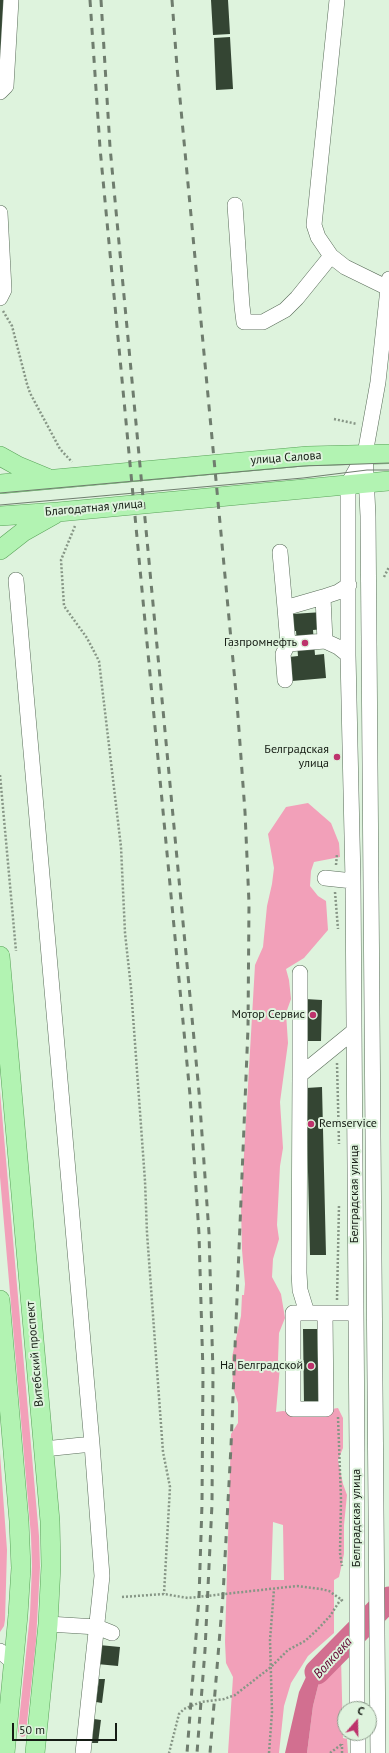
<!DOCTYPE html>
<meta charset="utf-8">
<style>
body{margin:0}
#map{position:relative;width:389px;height:1753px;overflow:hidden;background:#def3dd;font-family:"PT Sans",sans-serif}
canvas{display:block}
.north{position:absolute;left:337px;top:1701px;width:40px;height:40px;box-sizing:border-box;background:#def3dd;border:1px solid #8e9d8d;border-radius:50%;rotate:20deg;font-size:11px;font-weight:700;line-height:16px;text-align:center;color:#151c14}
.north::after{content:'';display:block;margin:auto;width:14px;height:18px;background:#bd336c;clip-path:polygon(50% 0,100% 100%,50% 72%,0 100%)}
.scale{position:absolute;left:12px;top:1723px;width:105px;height:18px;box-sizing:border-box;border:2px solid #151c14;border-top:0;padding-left:5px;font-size:12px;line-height:14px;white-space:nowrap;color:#151c14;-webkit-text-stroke:3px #def3dd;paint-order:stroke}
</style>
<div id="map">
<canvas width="389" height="1753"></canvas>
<div class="north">С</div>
<div class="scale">50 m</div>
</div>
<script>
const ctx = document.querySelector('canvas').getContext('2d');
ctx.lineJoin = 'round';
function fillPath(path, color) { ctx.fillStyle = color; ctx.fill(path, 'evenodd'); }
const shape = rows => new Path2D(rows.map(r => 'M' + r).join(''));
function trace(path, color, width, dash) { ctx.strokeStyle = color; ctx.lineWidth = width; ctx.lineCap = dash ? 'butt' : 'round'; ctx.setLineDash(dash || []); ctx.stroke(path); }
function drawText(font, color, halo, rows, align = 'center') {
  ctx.font = font + ' "PT Sans",sans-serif'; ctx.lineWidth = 4; ctx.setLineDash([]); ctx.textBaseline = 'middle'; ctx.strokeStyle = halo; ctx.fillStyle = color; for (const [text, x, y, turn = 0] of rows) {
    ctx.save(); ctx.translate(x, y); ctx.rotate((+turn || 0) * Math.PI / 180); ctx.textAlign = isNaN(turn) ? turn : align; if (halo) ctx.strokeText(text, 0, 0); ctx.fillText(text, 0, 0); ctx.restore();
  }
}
const green = shape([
 [308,803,331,823,339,843,340,857,314,862,311,871,310,886,318,896,326,901,328,930,304,958,286,969,289,980,291,999,286,1013,288,1043,280,1102,283,1148,280,1166,277,1225,279,1239,273,1259,272,1277,281,1294,285,1318,279,1333,278,1360,280,1366,276,1412,283,1411,298,1414,338,1408,343,1418,343,1448,338,1460,343,1484,347,1495,344,1525,344,1554,339,1577,334,1580,334,1633,308,1656,291,1683,284,1706,279,1753,228,1753,233,1677,226,1663,225,1642,231,1434,238,1423,238,1403,233,1388,232,1357,241,1316,242,1295,244,1295,245,1284,242,1250,241,1206,255,965,263,947,267,906,272,884,274,868,268,834,286,807],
 [273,1522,283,1525,284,1580,271,1580],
 [0,1091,39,1536,40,1567,36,1641,26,1732,25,1736,22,1737,19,1735,18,1731,30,1614,32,1566,31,1536,0,1177],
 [0,1453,7,1550,5,1620,4,1626,0,1632],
 [341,1657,343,1738,347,1739,348,1753,307,1753,313,1706,320,1678]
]);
const water = shape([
 [339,1639,341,1642,341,1657,320,1678,313,1706,307,1753,285,1753,299,1692,306,1677]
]);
const river = shape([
 [317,1672,389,1599]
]);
const building = shape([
 [0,0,4,0,1,50,0,50],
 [211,0,228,0,230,34,213,35],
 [230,37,233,89,216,90,214,38],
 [323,612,324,629,313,630,315,655,324,654,326,678,292,681,289,657,298,656,296,631,294,631,292,614],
 [305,999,322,1000,321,1041,305,1041],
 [322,1087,326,1255,310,1255,306,1088],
 [303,1329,317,1329,319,1403,304,1404],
 [99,1645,120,1647,118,1666,97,1664],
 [99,1679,105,1679,102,1703,96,1702],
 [94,1719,101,1720,98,1743,92,1743]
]);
const path = shape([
 [3,311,12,326,27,384,30,393,60,449,72,462],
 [334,419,357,424],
 [75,526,61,560,64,606,87,638,99,661,121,847,125,933,131,988,145,1181,147,1233,163,1452,170,1487,164,1594],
 [384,577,389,567],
 [0,775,16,951],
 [336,865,337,854],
 [335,892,338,929],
 [337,1063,339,1144],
 [337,1300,339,1205],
 [338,1417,341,1499,340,1553,342,1566],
 [122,1597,164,1594,188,1598,297,1586,321,1589,329,1591,342,1600,339,1602,330,1616,317,1630,305,1641,288,1650,271,1667,235,1695,224,1699,201,1702,184,1709,179,1714,169,1753],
 [269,1753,272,1712,270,1640,274,1589],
 [330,1753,342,1744],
 [342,1753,342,1744]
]);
const minor = shape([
 [337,0,314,225,318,237,331,256,345,267,388,288],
 [0,92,6,86,11,0],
 [235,205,242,306,244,322,263,322,285,310,297,298,331,256],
 [0,213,4,290,0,298],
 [280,552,285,608],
 [16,580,92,1444,102,1576,83,1753],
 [323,597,285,608,288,644,325,641],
 [348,655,338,647,325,641,323,597,338,592,349,585],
 [285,680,283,654,288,644],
 [325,878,353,881],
 [300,1075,300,973],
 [307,1313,300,1290,299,1273,300,1075,354,1031],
 [325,1313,326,1409,293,1409,293,1313,356,1313],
 [44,1449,92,1444],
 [48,1624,97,1627,112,1633],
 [0,1651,14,1663],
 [357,1709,357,1452,353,881,348,655,348,484,365,454],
 [358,1733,358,1753],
 [378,1753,368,516,365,454,378,382,389,279]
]);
const major = shape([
 [0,456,18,466,47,478],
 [0,484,308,456,389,454],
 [0,516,58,512,389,481],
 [0,550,23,532,55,514],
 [0,956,50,1521,51,1566,48,1624,35,1753],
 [0,1300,19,1521,21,1568,18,1615,5,1753]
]);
const tram = shape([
 [0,493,303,466,389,463],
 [0,505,303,478,367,470,389,470]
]);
const rail = shape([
 [90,0,100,148,190,1095,199,1234,203,1373,202,1504,199,1598,187,1753],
 [101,0,110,147,199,1092,209,1233,213,1373,212,1504,205,1650,197,1753],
 [172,0,177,67,237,703,245,812,249,903,248,1028,231,1446,223,1595,210,1753]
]);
const markers = [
 [305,643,4,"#bd336c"],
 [337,757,4,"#bd336c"],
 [313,1015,4,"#bd336c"],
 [311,1124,4,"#bd336c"],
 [311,1366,4,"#bd336c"]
];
const streetNames = [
 ["улица Салова",286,458,-4],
 ["Благодатная улица",94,508,-5],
 ["Белградская улица",355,1194,-90],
 ["Витебский проспект",35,1354,-95],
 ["Белградская улица",357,1518,-90]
];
const poiNames = [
 ["Газпромнефть",297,643],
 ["Белградская",329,750],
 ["улица",329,764],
 ["Мотор Сервис",305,1015],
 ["Remservice",319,1124,"left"],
 ["На Белградской",303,1366]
];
const waterNames = [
 ["Волковка",333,1658,-48]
];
fillPath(green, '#f2a0b9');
fillPath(water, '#d26f90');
trace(river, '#d26f90', 25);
fillPath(building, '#344533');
trace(minor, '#596c59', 16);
trace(major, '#59a359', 20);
trace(path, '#879686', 2.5, [2, 2]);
trace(minor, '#fff', 15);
trace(major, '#b2f3b2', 19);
trace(tram, '#6f7d6e', 1);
trace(rail, '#6f7d6e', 3, [7, 7]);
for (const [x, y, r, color] of markers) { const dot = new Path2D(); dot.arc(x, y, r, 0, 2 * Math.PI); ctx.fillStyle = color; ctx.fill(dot); trace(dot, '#def3dd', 1.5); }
drawText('12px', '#151c14', '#def3dd', streetNames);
drawText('12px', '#151c14', '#def3dd', poiNames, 'right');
drawText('italic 13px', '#600230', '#def3dd', waterNames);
</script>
